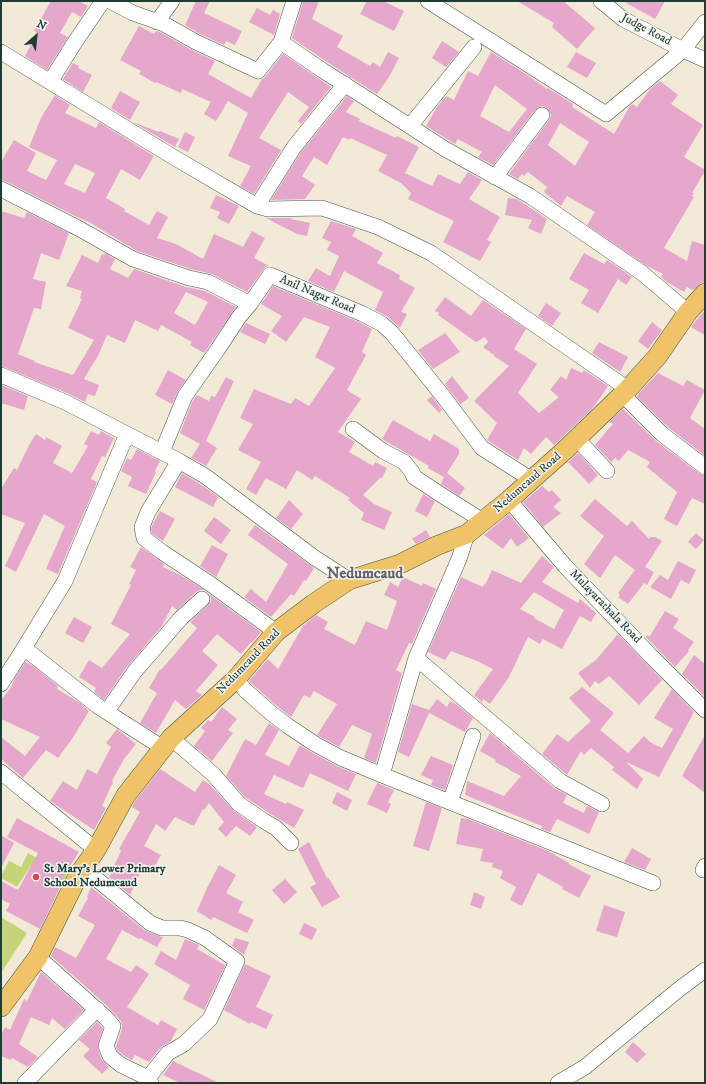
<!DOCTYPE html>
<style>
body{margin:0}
#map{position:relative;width:706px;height:1084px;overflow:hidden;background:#f3e9d7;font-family:"IM FELL DW Pica",serif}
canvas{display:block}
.frame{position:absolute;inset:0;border:2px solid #1f3d34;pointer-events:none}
.north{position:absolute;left:16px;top:16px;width:40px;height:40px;-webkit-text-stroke:3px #f6f6f2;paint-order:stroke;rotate:27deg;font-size:11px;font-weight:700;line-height:16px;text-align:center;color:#1f3d34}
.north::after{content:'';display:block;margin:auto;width:14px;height:18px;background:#1f3d34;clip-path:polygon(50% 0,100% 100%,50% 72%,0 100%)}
</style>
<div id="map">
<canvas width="706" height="1084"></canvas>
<div class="frame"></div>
<div class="north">N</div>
</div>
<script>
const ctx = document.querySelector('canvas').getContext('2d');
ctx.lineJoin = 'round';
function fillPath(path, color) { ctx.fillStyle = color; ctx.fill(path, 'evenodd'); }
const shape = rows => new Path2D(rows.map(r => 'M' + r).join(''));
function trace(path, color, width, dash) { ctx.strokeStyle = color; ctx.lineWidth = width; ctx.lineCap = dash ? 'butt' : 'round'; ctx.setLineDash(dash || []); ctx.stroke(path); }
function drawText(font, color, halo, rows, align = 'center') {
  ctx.font = font + ' "IM FELL DW Pica",serif'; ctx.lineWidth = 3; ctx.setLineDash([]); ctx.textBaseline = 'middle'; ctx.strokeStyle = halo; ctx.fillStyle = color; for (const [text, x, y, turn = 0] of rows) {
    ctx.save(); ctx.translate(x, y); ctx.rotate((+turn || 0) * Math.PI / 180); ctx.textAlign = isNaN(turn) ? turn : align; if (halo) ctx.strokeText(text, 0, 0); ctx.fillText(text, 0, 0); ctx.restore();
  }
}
const green = shape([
 [28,853,67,875,64,882,31,865,17,887,1,878,1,876,9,861,21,867],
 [1,917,27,933,1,973]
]);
const building = shape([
 [51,1,79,1,88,6,81,17,72,12,60,33,68,37,47,70,25,56,37,33,34,31],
 [196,1,210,1,204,13,242,31,235,45,226,41,224,45,200,34,185,25],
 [303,1,319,1,312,19,343,36,337,47,370,66,373,62,380,67,388,52,399,58,389,77,377,94,327,62,292,38],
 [367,1,383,1,404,11,394,31,360,14],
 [517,1,563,1,595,28,577,49,552,27,554,23],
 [623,1,665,1,655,19],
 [257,8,270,15,273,10,280,14,274,35,249,22],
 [139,26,154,34,156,31,160,32,192,50,215,61,208,74,251,98,262,79,265,77,283,54,331,87,301,124,298,121,309,107,288,92,259,138,281,150,254,194,240,186,251,166,228,156,248,113,228,101,216,121,204,114,211,102,182,89,181,93,156,82,155,83,139,74,141,71,120,60],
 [442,41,459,52,446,67,432,58],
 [491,52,526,74,547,89,548,88,573,104,572,107,614,134,630,106,632,104,637,107,650,89,660,81,678,95,671,104,703,125,684,157,705,170,705,171,692,193,694,193,692,196,694,197,664,248,687,261,692,241,705,245,705,282,701,283,693,290,687,287,684,292,667,282,661,277,663,274,647,266,587,225,595,212,567,196,561,206,544,192,547,187,528,172,524,176,522,174,518,179,509,174,549,120,551,116,550,112,547,108,543,106,539,107,535,110,493,165,478,157,482,152,458,139,455,144,426,126,437,107,446,96,454,100,468,71,478,76],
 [495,85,527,109,509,132,480,116],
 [560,123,589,142,575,166,548,145],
 [576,52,596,63,587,78,567,67],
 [73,63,79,66,78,68,92,75,83,92,63,79],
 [120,91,140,102,130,120,111,108],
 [55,95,70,105,65,113,96,128,99,122,154,156,140,180,121,169,106,198,125,209,124,211,149,225,157,211,168,217,157,238,176,244,203,259,214,234,243,247,252,231,265,238,254,258,269,266,265,267,263,270,247,292,212,274,191,269,137,251,89,222,75,216,5,181,1,180,1,162,14,140,36,153,27,171,46,180,57,160,29,147,41,118],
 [75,164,95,173,85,193,64,184],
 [347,96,354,101,346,112,360,119,359,121,396,138,397,136,419,147,405,173,432,186,438,174,460,184,468,172,482,180,469,199,500,217,487,240,491,242,480,261,443,242,454,221,408,199,411,193,401,183,378,171,387,155,350,138,349,140,343,137,327,165,314,157,302,176,315,185,305,199,271,200,301,152],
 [133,122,159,132,160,131,179,139,175,147],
 [185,132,195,137,188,152,178,147],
 [216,195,239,206,229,224,217,218,220,212,210,208],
 [508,198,517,199,547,219,541,234,528,228,532,220,505,215],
 [1,211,24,218,27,212,69,233,59,260,41,253,33,279,46,282,41,309,34,308,18,354,35,361,34,362,73,375,94,340,68,328,82,299,80,298,82,291,66,286,82,255,98,263,102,254,104,255,105,253,115,259,110,269,128,278,134,269,186,287,205,291,236,307,204,353,190,345,192,342,161,325,158,331,135,320,125,343,107,335,99,354,84,379,99,385,95,396,88,394,85,402,69,394,4,367,1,366],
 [186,292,208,302,195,325,174,313],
 [266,218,292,218,291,219,310,223,307,236,297,234],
 [331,221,356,229,352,236,383,253,377,263,400,275,399,279,415,288,401,312,407,314,400,328,388,317,375,310,383,292,344,271,334,292,308,281,316,268,330,276,339,256,327,250,331,242,322,238],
 [584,253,604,264,607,260,632,277,626,285,618,279,598,313,581,303,589,290,569,279],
 [273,286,359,322,372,329,362,352,366,355,347,390,361,399,338,432,355,442,349,452,373,466,375,462,387,468,382,478,380,478,363,495,374,504,392,512,384,530,361,520,364,513,348,500,350,498,315,476,312,480,297,470,286,489,266,478,256,495,246,489,261,462,238,450,253,424,240,418,254,389,291,404,295,398,309,406,335,368,315,357,330,327,304,317,286,342,271,331,282,316,261,304],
 [445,297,471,316,483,300,526,329,514,349,537,364,518,393,539,413,559,397,550,390,561,376,566,380,571,368,582,373,584,370,608,386,602,395,592,409,554,445,546,437,531,454,524,448,518,460,487,440,497,423,474,401,509,366,494,356,494,355,483,347,488,342,485,337,476,342,438,315,439,313,435,311],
 [546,303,561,313,552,326,538,316],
 [705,310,705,335,691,327],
 [652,322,662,330,648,349,638,341],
 [246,323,270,334,265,344,240,332],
 [445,333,460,352,433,369,418,350],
 [599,342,628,357,620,372,592,353],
 [168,370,186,380,178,391,172,404,155,395],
 [658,373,683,386,687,380,705,390,690,418,705,429,705,456,668,427,637,397,640,392],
 [452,376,469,398,460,404,445,384],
 [226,377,234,381,206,441,217,448,206,466,191,458,200,444,180,433,193,400,197,395,209,401,211,396,215,397],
 [1,385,28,396,24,410,1,403],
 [432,396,442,410,439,413,427,400],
 [623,409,656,441,700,474,705,476,705,504,692,498,677,526,664,519,677,492,647,467,650,462,628,450,619,461,615,458,611,462,595,445,613,424,609,422],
 [393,420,430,441,434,434,459,449,459,454,447,473,465,488,459,496,441,484,444,477,428,468,429,466,382,439],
 [91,431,99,435,101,431,114,438,105,457,102,456,91,479,97,482,58,574,46,569,65,526,44,514,16,572,5,566,25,523,1,514,1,489,14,468,17,470,29,445,36,434,45,440,46,437,62,446,53,463,72,473,88,446,84,444],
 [137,449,160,461,155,471,156,472,146,494,128,486,132,477,121,471,127,458,131,460],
 [578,453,598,475,589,484,568,462],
 [182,473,200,484,218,497,213,507,175,487],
 [542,486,549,492,552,490,561,500,553,507,561,513,543,527,523,502],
 [423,494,435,501,427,517,415,511],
 [595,499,627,526,632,521,649,539,650,537,655,537,662,541,645,567,654,572,647,585,644,583,628,604,618,597,620,595,618,593,635,570,615,555,600,578,584,564,604,536,580,516],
 [289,500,303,514,291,529,276,518],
 [160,511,175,519,163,541,152,533,151,528],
 [509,514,529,538,517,547,511,538,503,549,484,535],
 [214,517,231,530,221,544,204,531],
 [255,525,314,568,306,581,304,580,294,596,291,594,271,617,244,597,251,589,266,602,288,564,248,535],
 [426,530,430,537,416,544,412,539],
 [696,533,704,540,696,549,688,542],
 [212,545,228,554,216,577,200,566],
 [141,547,164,564,163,567,182,576,204,590,200,590,196,592,177,610,172,606,162,626,126,668,104,700,94,692,96,688,79,677,89,660,102,668,130,634,111,624,131,585,129,584,136,570,130,567],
 [542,556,554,567,542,582,578,603,580,599,596,613,591,622,580,616,562,649,543,639,540,644,528,637,509,677,490,704,483,699,482,702,474,695,493,669,477,661,451,651,445,660,428,652,461,577,483,587,484,584,485,585,492,570,521,583],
 [534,592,564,610,554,629,534,618,535,617,520,609],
 [678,561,696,570,689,584,681,580,671,599,650,587,660,575,668,580],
 [403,577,422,586,423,583,436,589,412,644,409,643,396,670,402,673,376,763,364,758,372,734,352,725,339,747,317,735,337,704,314,691,310,698,304,695,291,717,277,706,249,681,268,659,278,669,303,626,316,615,328,622,324,629,355,645,366,621,387,630,397,601,384,595,390,582,398,587],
 [209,594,261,632,252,643,251,642,241,654,217,634,202,651,218,665,196,691,202,695,186,709,175,700,156,733,140,723,157,693,149,688,160,669,161,670,197,628,190,622,208,605,211,601,211,598],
 [665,611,679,619,673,628,694,642,688,650,689,651,675,667,646,637,647,635,650,637,650,636],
 [74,617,92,627,83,643,65,633],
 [618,634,662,680,639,705,609,676,599,684,595,681,590,688,578,673,596,660],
 [694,655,705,664,705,697,682,674],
 [25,662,32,665,58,686,57,689,80,703,89,711,72,739,58,758,46,750,23,778,1,759,1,737,25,756,40,737,1,719,1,700,10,689,15,678],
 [582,687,614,713,600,730,628,753,644,736,650,742,662,748,673,729,654,718,672,689,694,712,659,777,626,762,643,779,637,789,612,770,614,767,591,748,584,755,581,751,567,775,542,754,557,734,568,742,591,721,569,698],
 [437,699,447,707,450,701,456,704,473,718,465,732,429,713,409,757,398,752,412,704,429,710],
 [222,707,237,719,228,730,233,733,212,761,194,746,205,731,201,728,208,720,211,722],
 [269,723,279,730,265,755,289,766,300,745,311,752,337,766,356,774,348,791,310,773,303,788,274,775,264,794,286,804,287,802,304,810,294,828,269,813,245,797,226,776,245,739,256,745],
 [117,729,136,744,124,759,112,781,113,782,102,806,106,808,94,830,50,801,63,781,77,790,87,769,97,774,111,747,106,743],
 [490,733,554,788,567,795,563,803,584,813,587,806,599,812,589,834,557,819,550,832,541,829,542,826,465,795,467,781,504,796,521,776,509,770,509,769,495,762,496,760,480,751],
 [705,735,705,793,682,776],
 [431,756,453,765,445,790,431,785,433,780,421,775],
 [160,769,195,792,203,780,210,785,234,811,257,827,250,836,236,826,226,837,218,829,224,822,209,803,204,810,203,809,194,826,175,817,165,831,156,824,144,846,161,855,153,869,144,864,130,895,109,877,121,851,119,849,140,812,132,807,135,801],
 [377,783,394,790,388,802,391,804,387,813,367,804],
 [337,792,352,800,347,811,332,803],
 [426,802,442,808,429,851,413,846],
 [17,818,79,852,60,882,62,883,40,929,6,911,10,904,1,899,1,881,18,890,38,853,7,837],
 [461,818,468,819,548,851,569,863,569,864,591,876,579,898,562,889,563,887,538,873,522,906,510,900,516,887,500,878,503,871,492,867,493,863,480,861,483,849,456,844],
 [1,835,14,843,1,868],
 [309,842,327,878,328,877,340,897,322,907,310,887,316,884,298,849],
 [632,848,651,859,645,870,624,862],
 [219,865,236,875,226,893,243,902,238,912,254,920,247,933,213,917,211,920,197,911,207,888],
 [285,879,297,892,284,904,272,890],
 [91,887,144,930,159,936,163,937,157,947,140,938,139,939,122,930,106,959,131,972,136,965,149,974,127,1007,158,1025,161,1020,177,1029,171,1041,161,1047,149,1062,135,1055,132,1060,126,1057,117,1050,116,1046,122,1029,122,1024,120,1020,103,1002,51,956,55,947,76,958,95,925,78,916,88,898,87,897],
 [474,892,485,897,481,909,470,905],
 [604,905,625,912,617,937,596,931],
 [304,923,317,929,312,940,299,934],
 [235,938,249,942,244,955,232,946],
 [185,939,199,945,197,949,225,965,226,964,204,1010,183,999,190,985,154,964,161,951,176,960],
 [245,964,271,976,256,1007,273,1015,266,1029,251,1022,250,1024,224,1010],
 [41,972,84,1010,65,1029,52,1018,49,1025,31,1017,19,1044,38,1057,28,1067,12,1058,11,1060,1,1056,1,1035,5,1027,10,1030,24,999,27,1001],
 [97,1022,103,1028,98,1043,98,1049,102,1060,109,1067,102,1074,83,1056,90,1049,79,1040],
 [633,1042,646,1054,637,1063,625,1052],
 [173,1061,219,1083,180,1083,163,1075]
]);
const minor = shape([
 [110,1,133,13,164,24,196,42,258,71,281,42,322,70,380,107,445,149,530,196,642,273,688,312],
 [428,1,606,114,683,50,705,60],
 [601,1,623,19,683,50,705,22],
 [157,22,172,1],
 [281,42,294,1],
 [1,52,170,155,257,206,268,209,322,208,378,227,431,253,628,389],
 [50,82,75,42,103,1],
 [410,126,474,47],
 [495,177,542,115],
 [1,189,78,228,133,259,189,278,208,282,250,304,270,275,363,314,382,324,392,333,443,396,482,448,532,480],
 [257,206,294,147,345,84],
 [1,375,65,402,179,461,205,476,315,558,349,580],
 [623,395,662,434,705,467],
 [353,429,383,451,404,462,412,472,414,477,443,496,483,521],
 [577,439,607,471],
 [162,452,185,396,218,349,239,317,250,304],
 [179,461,148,512,142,527,144,538,162,552,212,585,276,632],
 [509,500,565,566,650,655,705,710],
 [467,534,459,559,416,658,382,775,653,883],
 [24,648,99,707,163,748],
 [416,658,560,781,602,804],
 [236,679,246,691,271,713,288,726,315,744,341,758,382,775],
 [1,684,24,648,65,581,127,434],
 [107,711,135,671,181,618,202,599],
 [171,738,213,774,239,804,264,821,276,828,291,843],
 [1,772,96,850],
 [450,802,473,736],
 [83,868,150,923,162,928,180,928,188,930,205,938,237,961,210,1019,184,1044,168,1053,148,1078],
 [703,870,705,866],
 [38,957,106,1018,113,1026,106,1046,110,1056,121,1065,148,1078,151,1083],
 [25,1083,97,1009],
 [558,1083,585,1067,678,990,705,970]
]);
const major = shape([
 [1,1007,38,957,79,874,96,850,126,795,171,738,236,679,276,632,313,604,349,580,400,564,436,546,467,534,509,500,565,450,628,389,657,357,688,312,705,293]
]);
const markers = [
 [36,877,4,"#d1495b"]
];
const streetNames = [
 ["Judge Road",646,30,28],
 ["Anil Nagar Road",317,295,23],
 ["Nedumcaud Road",528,483,-41],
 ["Mulayarathala Road",605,607,46],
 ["Nedumcaud Road",249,662,-46]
];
const poiNames = [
 ["St Mary's Lower Primary",44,870],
 ["School Nedumcaud",44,884]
];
const districtNames = [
 ["Nedumcaud",365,575]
];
fillPath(green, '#c4d476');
fillPath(building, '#e5a7cb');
trace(minor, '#3f574c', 16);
trace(major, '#3f574c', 20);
trace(minor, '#fff', 15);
trace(major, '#f1c369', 19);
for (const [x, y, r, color] of markers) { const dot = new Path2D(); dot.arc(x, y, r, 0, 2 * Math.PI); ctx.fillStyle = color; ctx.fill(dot); trace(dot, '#f6f6f2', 1.5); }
drawText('12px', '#1f3d34', '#f6f6f2', streetNames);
drawText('bold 12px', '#1f3d34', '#f6f6f2', poiNames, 'left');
drawText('bold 16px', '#646269', '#f6f6f2', districtNames);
</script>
